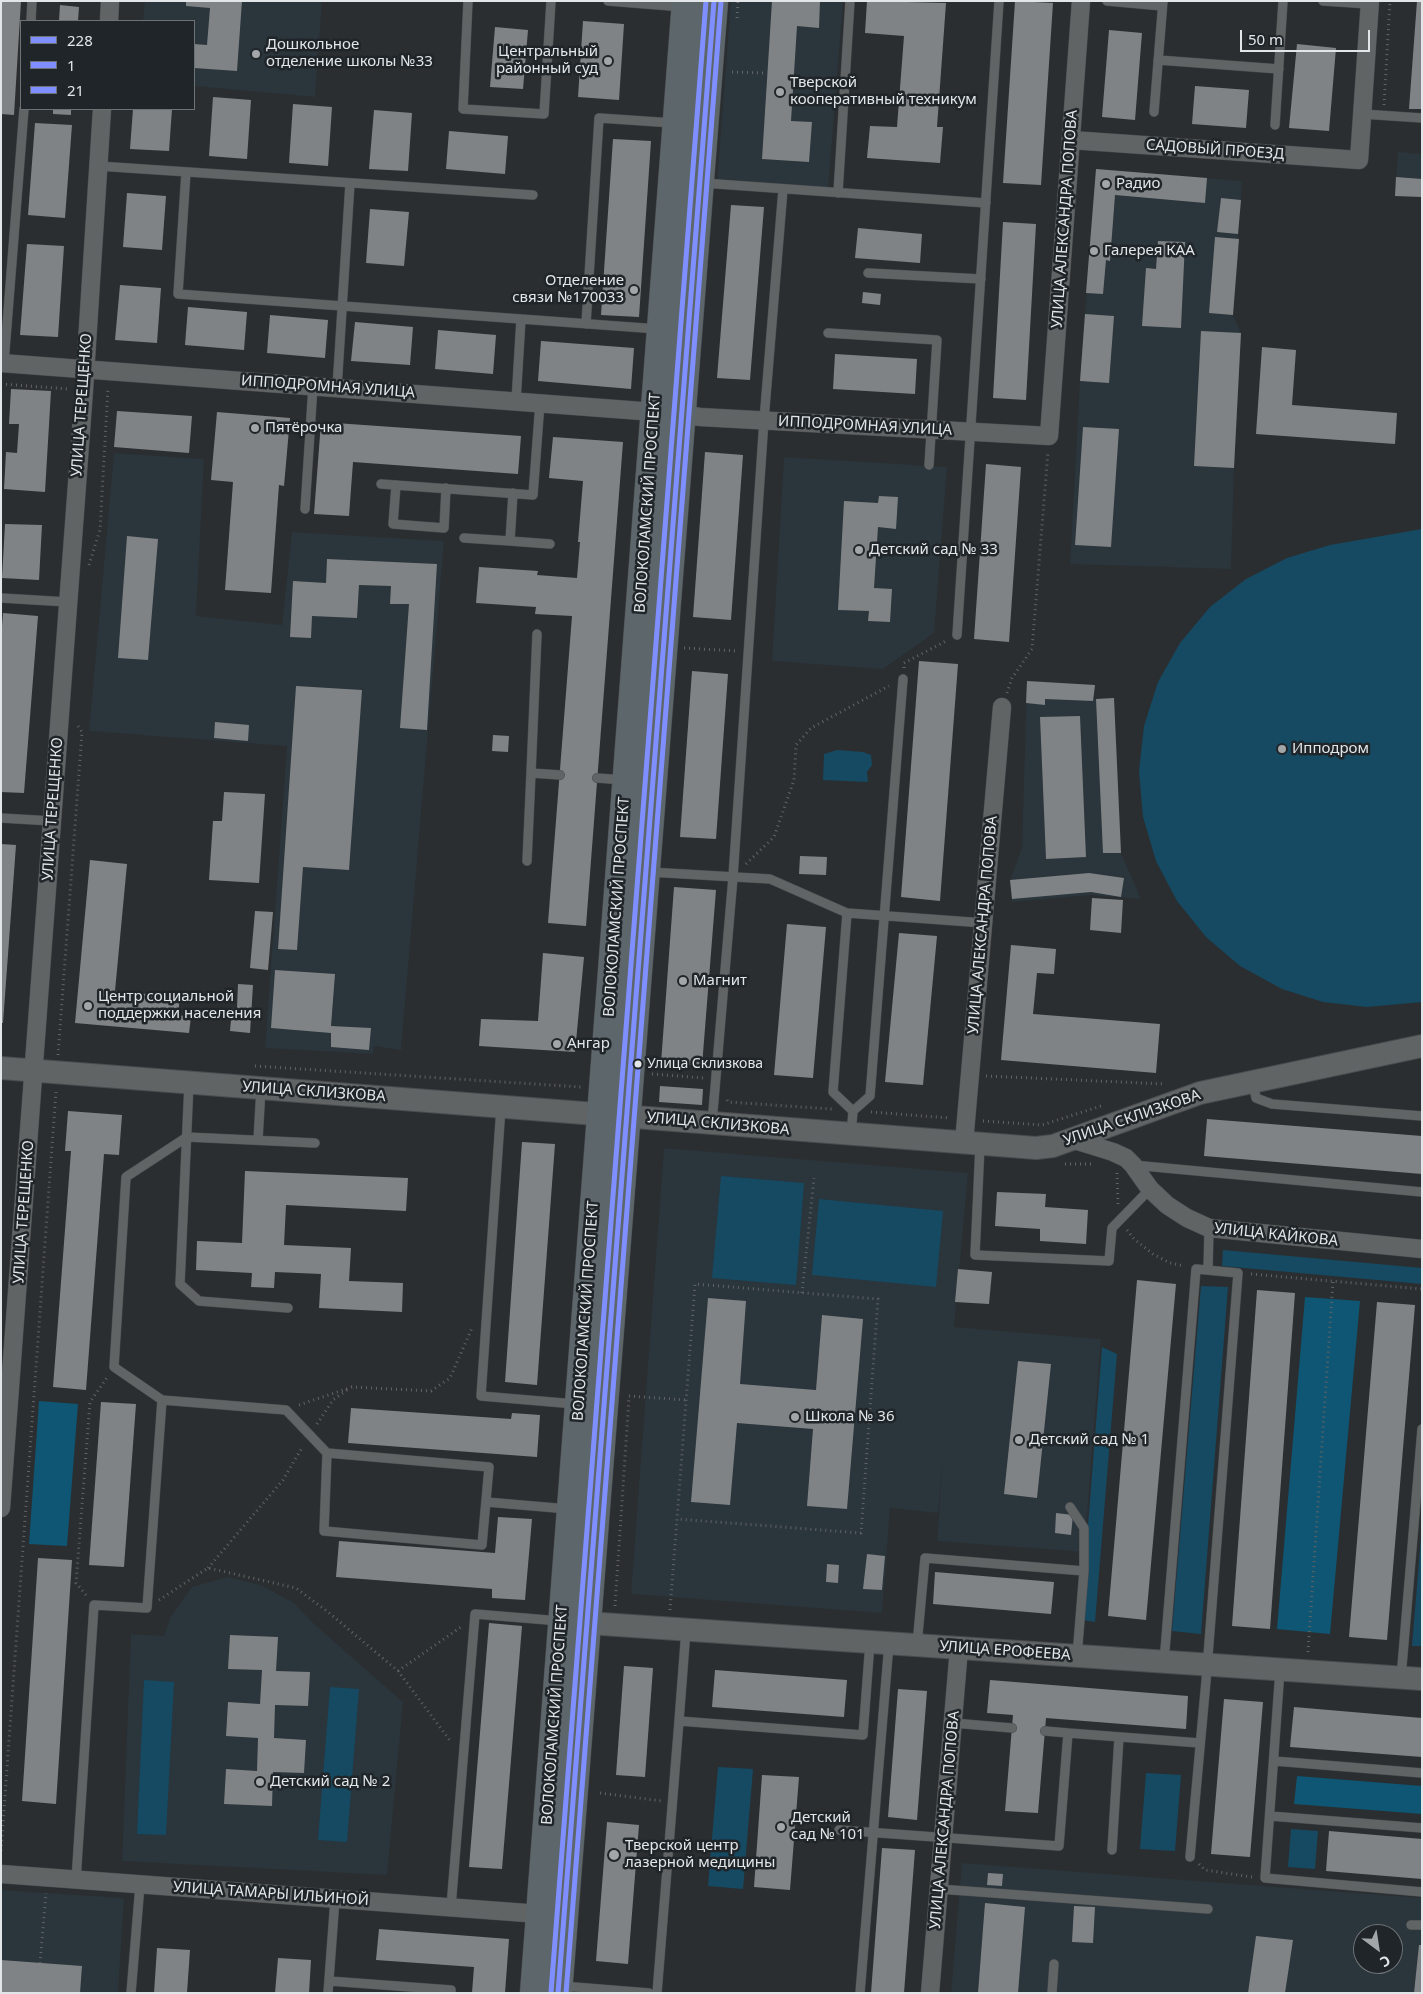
<!DOCTYPE html>
<meta charset="utf-8">
<style>
body{margin:0}
#map{position:relative;width:1423px;height:1994px;overflow:hidden;background:#2b2e30;font-family:"Noto Sans",sans-serif}
canvas{display:block}
.frame{position:absolute;inset:0;border:2px solid #e2e6e9;pointer-events:none}
.legend{position:absolute;left:20px;top:20px;width:175px;height:90px;box-sizing:border-box;background:#1f2529;border:1px solid #6d7276;margin:0;padding:6px 9px;list-style:none;font-size:15px;color:#e2e6e9}
.legend li{display:flex;align-items:center;gap:10px;height:25px}
.legend b{width:25px;border:1px solid #6d7276}
.north{position:absolute;left:1353px;top:1924px;width:50px;height:50px;box-sizing:border-box;background:#1f2529;border:1px solid #6d7276;border-radius:50%;rotate:149deg;font-size:14px;font-weight:700;line-height:20px;text-align:center;color:#e2e6e9}
.north::after{content:'';display:block;margin:auto;width:18px;height:22px;background:#a2a6a8;clip-path:polygon(50% 0,100% 100%,50% 72%,0 100%)}
.scale{position:absolute;left:1240px;top:30px;width:130px;height:22px;box-sizing:border-box;border:2px solid #e2e6e9;border-top:0;padding-left:6px;font-size:15px;line-height:18px;white-space:nowrap;color:#e2e6e9;-webkit-text-stroke:4px #1f2529;paint-order:stroke}
</style>
<div id="map">
<canvas width="1423" height="1994"></canvas>
<div class="frame"></div>
<ul class="legend">
<li><b style="height:6px;background:#808fff"></b>228</li>
<li><b style="height:6px;background:#808fff"></b>1</li>
<li><b style="height:6px;background:#808fff"></b>21</li>
</ul>
<div class="north">С</div>
<div class="scale">50 m</div>
</div>
<script>
const ctx = document.querySelector('canvas').getContext('2d');
ctx.lineJoin = 'round';
function fillPath(path, color) { ctx.fillStyle = color; ctx.fill(path, 'evenodd'); }
const shape = rows => new Path2D(rows.map(r => 'M' + r).join(''));
function trace(path, color, width, dash) { ctx.strokeStyle = color; ctx.lineWidth = width; ctx.lineCap = dash ? 'butt' : 'round'; ctx.setLineDash(dash || []); ctx.stroke(path); }
function drawText(font, color, halo, rows, align = 'center') {
  ctx.font = font + ' "Noto Sans",sans-serif'; ctx.lineWidth = 5; ctx.setLineDash([]); ctx.textBaseline = 'middle'; ctx.strokeStyle = halo; ctx.fillStyle = color; for (const [text, x, y, turn = 0] of rows) {
    ctx.save(); ctx.translate(x, y); ctx.rotate((+turn || 0) * Math.PI / 180); ctx.textAlign = isNaN(turn) ? turn : align; if (halo) ctx.strokeText(text, 0, 0); ctx.fillText(text, 0, 0); ctx.restore();
  }
}
const built = shape([
 [145,1,322,1,315,97,194,86,194,21,143,21],
 [731,1,843,1,828,190,717,182],
 [1398,152,1422,154,1422,197,1395,196],
 [1096,169,1242,181,1233,315,1241,333,1234,468,1231,569,1070,564,1080,381],
 [114,453,204,459,196,616,282,625,292,532,444,541,401,1050,374,1046,373,1054,265,1048,287,746,89,731],
 [784,457,947,467,934,633,883,669,772,661],
 [1027,681,1095,685,1094,699,1114,698,1121,853,1141,899,1091,895,1012,902,1010,880,1022,848],
 [664,1148,968,1173,954,1327,1101,1339,1084,1552,937,1541,943,1460,938,1513,890,1508,882,1613,631,1594],
 [227,1577,261,1585,294,1603,313,1623,403,1702,387,1875,122,1861,131,1634,164,1636,170,1618,192,1587],
 [962,1863,1422,1898,1422,1993,951,1993],
 [1363,1934,1393,1934,1393,1964,1363,1964],
 [1,1890,124,1898,118,1993,1,1993]
]);
const green = shape([
 [1422,529,1422,1002,1367,1007,1323,1002,1282,989,1240,966,1206,937,1177,901,1156,861,1143,817,1139,771,1144,726,1158,682,1180,643,1210,607,1246,579,1287,558,1330,545],
 [837,750,863,752,871,755,872,765,867,772,868,782,823,780,824,754],
 [721,1176,804,1183,796,1285,712,1278],
 [819,1199,943,1211,936,1287,812,1275],
 [1223,1250,1422,1268,1422,1284,1222,1266],
 [1201,1286,1228,1287,1201,1634,1172,1631],
 [1102,1347,1117,1354,1095,1622,1083,1620,1085,1564],
 [1422,1526,1422,1646,1412,1646],
 [144,1680,174,1682,166,1835,137,1834],
 [330,1687,359,1689,347,1842,318,1840],
 [718,1767,753,1769,743,1889,708,1886],
 [1146,1773,1181,1775,1175,1851,1140,1849],
 [1291,1829,1318,1831,1315,1869,1288,1867]
]);
const forest = shape([
 [1305,1297,1360,1301,1330,1634,1277,1629],
 [39,1401,78,1404,67,1546,29,1544],
 [1297,1776,1422,1786,1422,1814,1294,1804]
]);
const building = shape([
 [1,1,21,1,14,115,1,114],
 [186,1,242,1,237,71,194,68,194,44,207,45,210,8,186,6],
 [772,1,820,1,819,28,797,26,791,121,812,122,809,162,762,159],
 [867,1,946,3,937,127,943,127,940,163,867,158,870,126,897,127,904,36,865,33],
 [1015,1,1053,3,1041,185,1003,183],
 [1417,1,1422,1,1422,109,1409,109],
 [60,5,79,7,78,21,59,21],
 [583,21,624,24,619,100,578,97],
 [495,27,528,30,523,89,490,87],
 [1109,30,1142,33,1135,120,1102,117],
 [1297,44,1336,48,1329,131,1289,128],
 [1195,86,1249,90,1246,128,1192,124],
 [213,97,251,100,247,159,209,156],
 [293,104,332,107,328,166,289,163],
 [53,109,71,109,71,115,53,114],
 [133,109,172,109,169,151,130,149],
 [374,110,412,113,408,171,369,169],
 [35,123,72,125,65,218,28,215],
 [449,131,508,136,505,174,446,169],
 [613,139,651,141,639,317,601,315],
 [1096,169,1207,178,1205,203,1115,195,1110,261,1106,260,1103,294,1086,293],
 [1396,177,1422,179,1422,197,1395,196],
 [127,193,166,196,162,250,123,247],
 [1221,198,1241,200,1238,234,1217,232],
 [731,205,764,207,750,380,717,378],
 [370,209,409,212,404,266,366,263],
 [1003,222,1036,224,1026,400,993,398],
 [858,228,922,234,920,263,855,258],
 [1215,237,1239,239,1233,315,1209,313],
 [1158,241,1185,242,1181,328,1142,326,1146,268,1156,269],
 [27,244,64,246,58,337,20,335],
 [120,285,161,288,157,343,115,340],
 [863,292,881,294,880,305,862,303],
 [188,307,247,312,244,350,185,345],
 [1085,314,1114,316,1109,383,1080,381],
 [270,315,328,320,325,358,267,353],
 [355,322,413,327,410,365,351,361],
 [438,330,496,335,493,374,435,369],
 [1201,331,1241,333,1234,468,1194,466],
 [541,341,634,348,631,389,538,381],
 [1262,347,1296,350,1292,405,1397,413,1395,444,1256,434],
 [835,354,917,359,915,394,833,389],
 [11,389,51,391,45,492,4,489,6,452,17,453,19,424,9,424],
 [117,411,192,416,189,453,114,447],
 [217,412,290,418,284,486,279,485,271,593,225,590,233,482,211,480],
 [321,422,521,436,518,474,353,462,349,516,314,514],
 [1083,427,1119,429,1111,547,1075,545],
 [553,437,623,442,586,926,548,923,572,616,535,614,536,607,476,603,479,567,538,571,537,575,577,578,580,542,578,542,583,481,549,478],
 [705,452,743,455,731,620,693,617],
 [986,464,1021,467,1009,642,974,639],
 [879,496,898,497,896,529,878,527,874,588,892,589,890,622,868,621,869,611,838,610,844,501,878,503],
 [5,524,42,525,39,580,2,578],
 [127,536,158,539,148,660,118,658],
 [327,559,437,564,427,730,400,728,409,604,390,604,391,586,359,585,357,618,312,616,311,638,290,637,293,581,326,583],
 [3,613,38,616,24,793,1,792,1,639],
 [919,661,958,664,940,901,901,897],
 [692,671,728,674,716,839,680,837],
 [1027,681,1095,685,1093,701,1045,699,1045,705,1026,703],
 [296,686,362,690,349,870,303,867,297,950,278,949],
 [1114,698,1121,853,1103,853,1096,699],
 [1080,716,1086,857,1046,859,1040,717],
 [215,722,249,725,248,741,214,738],
 [493,735,509,736,508,752,492,751],
 [224,792,265,794,259,883,209,880,213,821,222,821],
 [1,844,16,845,3,1023,1,1023],
 [800,856,827,857,826,875,799,874],
 [90,860,127,864,115,991,180,997,178,1015,191,1017,189,1033,75,1023],
 [1089,873,1124,878,1121,897,1091,892,1012,899,1010,880],
 [674,887,716,890,702,1066,661,1063],
 [1092,898,1123,900,1121,933,1090,930],
 [255,911,273,912,268,970,250,968],
 [787,924,826,927,813,1078,774,1075],
 [899,933,937,936,923,1085,885,1082],
 [1011,945,1056,949,1054,974,1037,973,1033,1014,1160,1024,1156,1073,1001,1060],
 [543,953,584,957,575,1052,479,1046,481,1019,538,1021],
 [275,970,335,974,331,1026,371,1028,369,1050,331,1047,331,1033,271,1028],
 [238,984,253,985,250,1033,230,1031,232,1008,237,1008],
 [660,1086,703,1089,702,1105,659,1102],
 [68,1111,122,1115,119,1155,104,1154,86,1390,53,1387,71,1151,65,1151],
 [1207,1119,1422,1136,1422,1174,1204,1156],
 [522,1142,555,1144,537,1385,505,1382],
 [245,1171,408,1178,406,1211,286,1205,284,1245,351,1248,349,1281,403,1283,402,1312,319,1308,321,1274,275,1272,274,1288,251,1287,252,1273,196,1270,197,1241,242,1243],
 [997,1192,1046,1194,1045,1207,1088,1210,1086,1244,1040,1241,1040,1229,995,1226],
 [958,1269,992,1272,989,1304,955,1302],
 [1137,1280,1176,1284,1146,1620,1108,1616],
 [1257,1290,1295,1293,1270,1629,1232,1626],
 [708,1298,746,1301,740,1384,816,1390,822,1315,863,1319,847,1509,807,1506,813,1429,737,1423,730,1505,691,1502],
 [1377,1302,1415,1305,1387,1640,1349,1637],
 [1018,1361,1051,1364,1037,1498,1004,1494],
 [101,1402,136,1404,124,1567,89,1565],
 [351,1408,511,1419,512,1413,540,1415,537,1457,348,1443],
 [1056,1513,1073,1515,1071,1535,1055,1533],
 [498,1517,532,1519,525,1600,492,1598,492,1589,336,1577,339,1541,495,1553],
 [867,1554,885,1556,882,1590,863,1589],
 [38,1558,72,1560,56,1804,22,1801],
 [827,1564,839,1565,838,1583,826,1582],
 [935,1572,1054,1582,1051,1614,933,1604],
 [489,1623,522,1626,502,1869,469,1867],
 [230,1635,278,1637,276,1671,310,1672,308,1706,275,1705,274,1738,306,1740,304,1773,273,1772,272,1806,224,1804,226,1769,257,1771,258,1738,226,1736,228,1702,260,1704,262,1670,228,1669],
 [624,1666,653,1668,645,1777,616,1775],
 [715,1670,847,1680,844,1717,712,1707],
 [990,1680,1188,1696,1186,1729,1046,1718,1038,1813,1005,1811,1013,1715,987,1713],
 [898,1689,927,1691,917,1820,888,1817],
 [1224,1699,1263,1702,1250,1857,1211,1854],
 [1294,1707,1422,1718,1422,1757,1290,1747],
 [762,1775,799,1777,790,1890,754,1887],
 [607,1822,639,1825,628,1964,596,1961],
 [1329,1831,1422,1839,1422,1879,1326,1871],
 [882,1848,915,1850,904,1993,871,1993],
 [988,1873,1003,1874,1002,1886,987,1885],
 [985,1903,1025,1907,1018,1993,978,1993],
 [1074,1906,1095,1907,1093,1943,1072,1942],
 [379,1929,509,1939,505,1993,472,1993,474,1967,376,1960],
 [1256,1936,1293,1940,1285,1993,1248,1993],
 [1419,1945,1422,1945,1422,1993,1414,1993],
 [157,1948,190,1950,187,1993,154,1993],
 [278,1958,311,1960,309,1993,275,1993],
 [1,1960,82,1966,80,1993,1,1992]
]);
const path = shape([
 [737,18,738,1],
 [732,72,764,73],
 [1384,105,1390,1],
 [1,384,68,389],
 [89,565,100,530,108,388],
 [684,648,737,651],
 [904,668,904,663,948,640],
 [1007,693,1012,678,1032,649,1048,452],
 [746,864,774,837,794,780,796,745,811,728,889,686],
 [58,1055,82,732,76,723],
 [255,1066,581,1087],
 [652,1074,703,1078],
 [986,1076,1165,1084],
 [727,1100,728,1102,832,1109],
 [871,1112,949,1118],
 [983,1121,1042,1125,1101,1106],
 [1065,1164,1091,1164],
 [1117,1173,1118,1205],
 [1127,1230,1134,1239,1153,1254,1170,1263,1184,1266],
 [1251,1274,1422,1289],
 [802,1293,814,1178],
 [629,1396,686,1400],
 [299,1405,352,1387,431,1391,450,1378,472,1328],
 [317,1424,333,1400,347,1390],
 [208,1568,283,1480,303,1446],
 [86,1595,76,1583,90,1402,108,1376],
 [159,1600,208,1568,296,1588,328,1612,398,1671,451,1742],
 [615,1606,629,1398],
 [670,1610,677,1519,695,1284,878,1299,861,1533,677,1519],
 [1308,1652,1333,1281],
 [398,1671,461,1627],
 [600,1793,662,1801],
 [1,1851,56,1091],
 [1199,1864,1205,1870,1252,1877],
 [40,1963,46,1893]
]);
const service = shape([
 [468,1,463,109,544,114,551,1],
 [608,1,683,7],
 [1107,1,1162,6],
 [1323,1,1369,4],
 [31,21,32,1],
 [1158,60,1279,69],
 [1154,112,1163,1],
 [1362,114,1422,118],
 [1275,125,1283,1],
 [98,166,533,195],
 [186,172,178,294,658,329],
 [703,183,986,203],
 [838,193,850,1],
 [868,273,981,279],
 [586,324,599,118,673,123],
 [828,333,937,340,929,465],
 [4,363,24,109],
 [337,388,350,183],
 [516,401,521,319],
 [381,484,533,495,540,403],
 [396,485,393,524,444,528,446,488],
 [513,493,510,541,550,544],
 [305,509,313,386],
 [464,538,510,541],
 [1,598,68,602],
 [957,635,999,1],
 [531,773,537,634],
 [597,778,624,780],
 [1,818,52,821],
 [527,861,531,773,560,775],
 [649,872,770,879,847,913,984,923],
 [847,913,833,1092,853,1111],
 [189,1083,180,1284,199,1301,288,1308],
 [1253,1083,1256,1098,1272,1104,1422,1116],
 [501,1107,481,1396,575,1404],
 [712,1123,733,877,764,420,783,189],
 [851,1135,853,1111,870,1096,903,679],
 [258,1140,261,1088],
 [315,1143,187,1137,126,1177,114,1367,162,1400,286,1410,327,1453,324,1531,482,1545,489,1467,327,1453],
 [980,1145,975,1255,1109,1261,1112,1228,1150,1189],
 [1133,1165,1422,1192],
 [1208,1270,1209,1228],
 [486,1502,568,1509],
 [1070,1507,1084,1528,1084,1571,1077,1656],
 [686,1630,679,1721,863,1735,870,1642],
 [917,1645,925,1558,1084,1571],
 [1164,1662,1196,1269,1238,1273,1206,1681,1190,1857],
 [1280,1670,1265,1878,1422,1892],
 [1401,1678,1422,1429],
 [953,1723,1012,1728],
 [1045,1731,1068,1733],
 [1274,1761,1422,1773],
 [1270,1816,1422,1828],
 [839,1830,1059,1846,1068,1733,1200,1743],
 [1112,1850,1119,1737],
 [76,1880,94,1605,147,1608,162,1400],
 [939,1889,1208,1909],
 [451,1907,475,1614,560,1621],
 [1411,1925,1422,1925],
 [329,1981,451,1990,451,1993],
 [562,1986,649,1993],
 [131,1993,140,1885],
 [328,1993,335,1899],
 [657,1993,679,1721],
 [860,1993,889,1643],
 [1052,1993,1054,1964]
]);
const minor = shape([
 [109,21,110,1],
 [1071,140,1359,160,1370,1],
 [1,363,655,412],
 [682,414,700,417,1049,436,1081,1],
 [1071,1139,1113,1152,1126,1158,1133,1165,1150,1189,1167,1205,1187,1218,1209,1228,1422,1249],
 [964,1143,1002,707],
 [1,1508,84,390,102,109],
 [1,1874,540,1914],
 [930,1993,959,1648]
]);
const tertiary = shape([
 [1,1068,1036,1148,1053,1146,1200,1093,1422,1046],
 [587,1623,1422,1679]
]);
const primary = shape([
 [534,1993,686,1],
 [558,1993,714,1]
]);
const bus1 = shape([
 [558,1993,714,1]
]);
const bus2 = shape([
 [566,1993,721,2]
]);
const bus3 = shape([
 [551,1992,706,1]
]);
const markers = [
 [256,54,5,"#a2a6a8"],
 [608,61,5,"#a2a6a8"],
 [780,92,5,"#a2a6a8"],
 [1106,184,5,"#a2a6a8"],
 [1094,251,5,"#a2a6a8"],
 [634,290,5,"#a2a6a8"],
 [255,428,5,"#a2a6a8"],
 [859,550,5,"#a2a6a8"],
 [1282,749,5,"#a2a6a8"],
 [683,981,5,"#a2a6a8"],
 [88,1006,5,"#a2a6a8"],
 [557,1044,5,"#a2a6a8"],
 [638,1064,4.5,"#e2e6e9"],
 [795,1417,5,"#a2a6a8"],
 [1019,1440,5,"#a2a6a8"],
 [260,1782,5,"#a2a6a8"],
 [781,1827,5,"#a2a6a8"],
 [614,1855,6,"#a2a6a8"]
];
const busNames = [
 ["Улица Склизкова",647,1064]
];
const poiNames = [
 ["Дошкольное",266,45],
 ["отделение школы №33",266,62],
 ["Центральный",598,52,"right"],
 ["районный суд",598,69,"right"],
 ["Тверской",790,83],
 ["кооперативный техникум",790,100],
 ["Радио",1116,184],
 ["Галерея КАА",1104,251],
 ["Отделение",624,281,"right"],
 ["связи №170033",624,298,"right"],
 ["Пятёрочка",265,428],
 ["Детский сад № 33",869,550],
 ["Ипподром",1292,749],
 ["Магнит",693,981],
 ["Центр социальной",98,997],
 ["поддержки населения",98,1014],
 ["Ангар",567,1044],
 ["Школа № 36",805,1417],
 ["Детский сад № 1",1029,1440],
 ["Детский сад № 2",270,1782],
 ["Детский",791,1818],
 ["сад № 101",791,1835],
 ["Тверской центр",625,1846],
 ["лазерной медицины",625,1863]
];
const streetNames = [
 ["САДОВЫЙ ПРОЕЗД",1215,150,4],
 ["УЛИЦА АЛЕКСАНДРА ПОПОВА",1065,219,-86],
 ["ИППОДРОМНАЯ УЛИЦА",328,387,4],
 ["УЛИЦА ТЕРЕЩЕНКО",82,405,-86],
 ["ИППОДРОМНАЯ УЛИЦА",865,426,3],
 ["ВОЛОКОЛАМСКИЙ ПРОСПЕКТ",648,503,-86],
 ["УЛИЦА ТЕРЕЩЕНКО",53,809,-86],
 ["ВОЛОКОЛАМСКИЙ ПРОСПЕКТ",617,907,-86],
 ["УЛИЦА АЛЕКСАНДРА ПОПОВА",983,925,-85],
 ["УЛИЦА СКЛИЗКОВА",314,1092,4],
 ["УЛИЦА СКЛИЗКОВА",1132,1118,-19],
 ["УЛИЦА СКЛИЗКОВА",718,1124,5],
 ["УЛИЦА ТЕРЕЩЕНКО",24,1212,-86],
 ["УЛИЦА КАЙКОВА",1276,1235,6],
 ["ВОЛОКОЛАМСКИЙ ПРОСПЕКТ",586,1311,-86],
 ["УЛИЦА ЕРОФЕЕВА",1005,1651,4],
 ["ВОЛОКОЛАМСКИЙ ПРОСПЕКТ",555,1715,-86],
 ["УЛИЦА АЛЕКСАНДРА ПОПОВА",945,1820,-85],
 ["УЛИЦА ТАМАРЫ ИЛЬИНОЙ",271,1894,4]
];
fillPath(built, '#2a353c');
fillPath(green, '#154a62');
fillPath(forest, '#0e5673');
fillPath(building, '#808385');
trace(service, '#494c4f', 10);
trace(minor, '#494c4f', 19);
trace(tertiary, '#494c4f', 24);
trace(primary, '#494c4f', 29);
trace(path, '#626466', 3, [1, 4]);
trace(service, '#616465', 9);
trace(minor, '#616465', 18);
trace(tertiary, '#616465', 22);
trace(primary, '#5d666b', 28);
trace(bus1, '#808fff', 5);
trace(bus2, '#808fff', 5);
trace(bus3, '#808fff', 5);
for (const [x, y, r, color] of markers) { const dot = new Path2D(); dot.arc(x, y, r, 0, 2 * Math.PI); ctx.fillStyle = color; ctx.fill(dot); trace(dot, '#1f2529', 2); }
drawText('14px', '#e2e6e9', '#1f2529', busNames, 'left');
drawText('15px', '#e2e6e9', '#1f2529', poiNames, 'left');
drawText('15px', '#e2e6e9', '#1f2529', streetNames);
</script>
